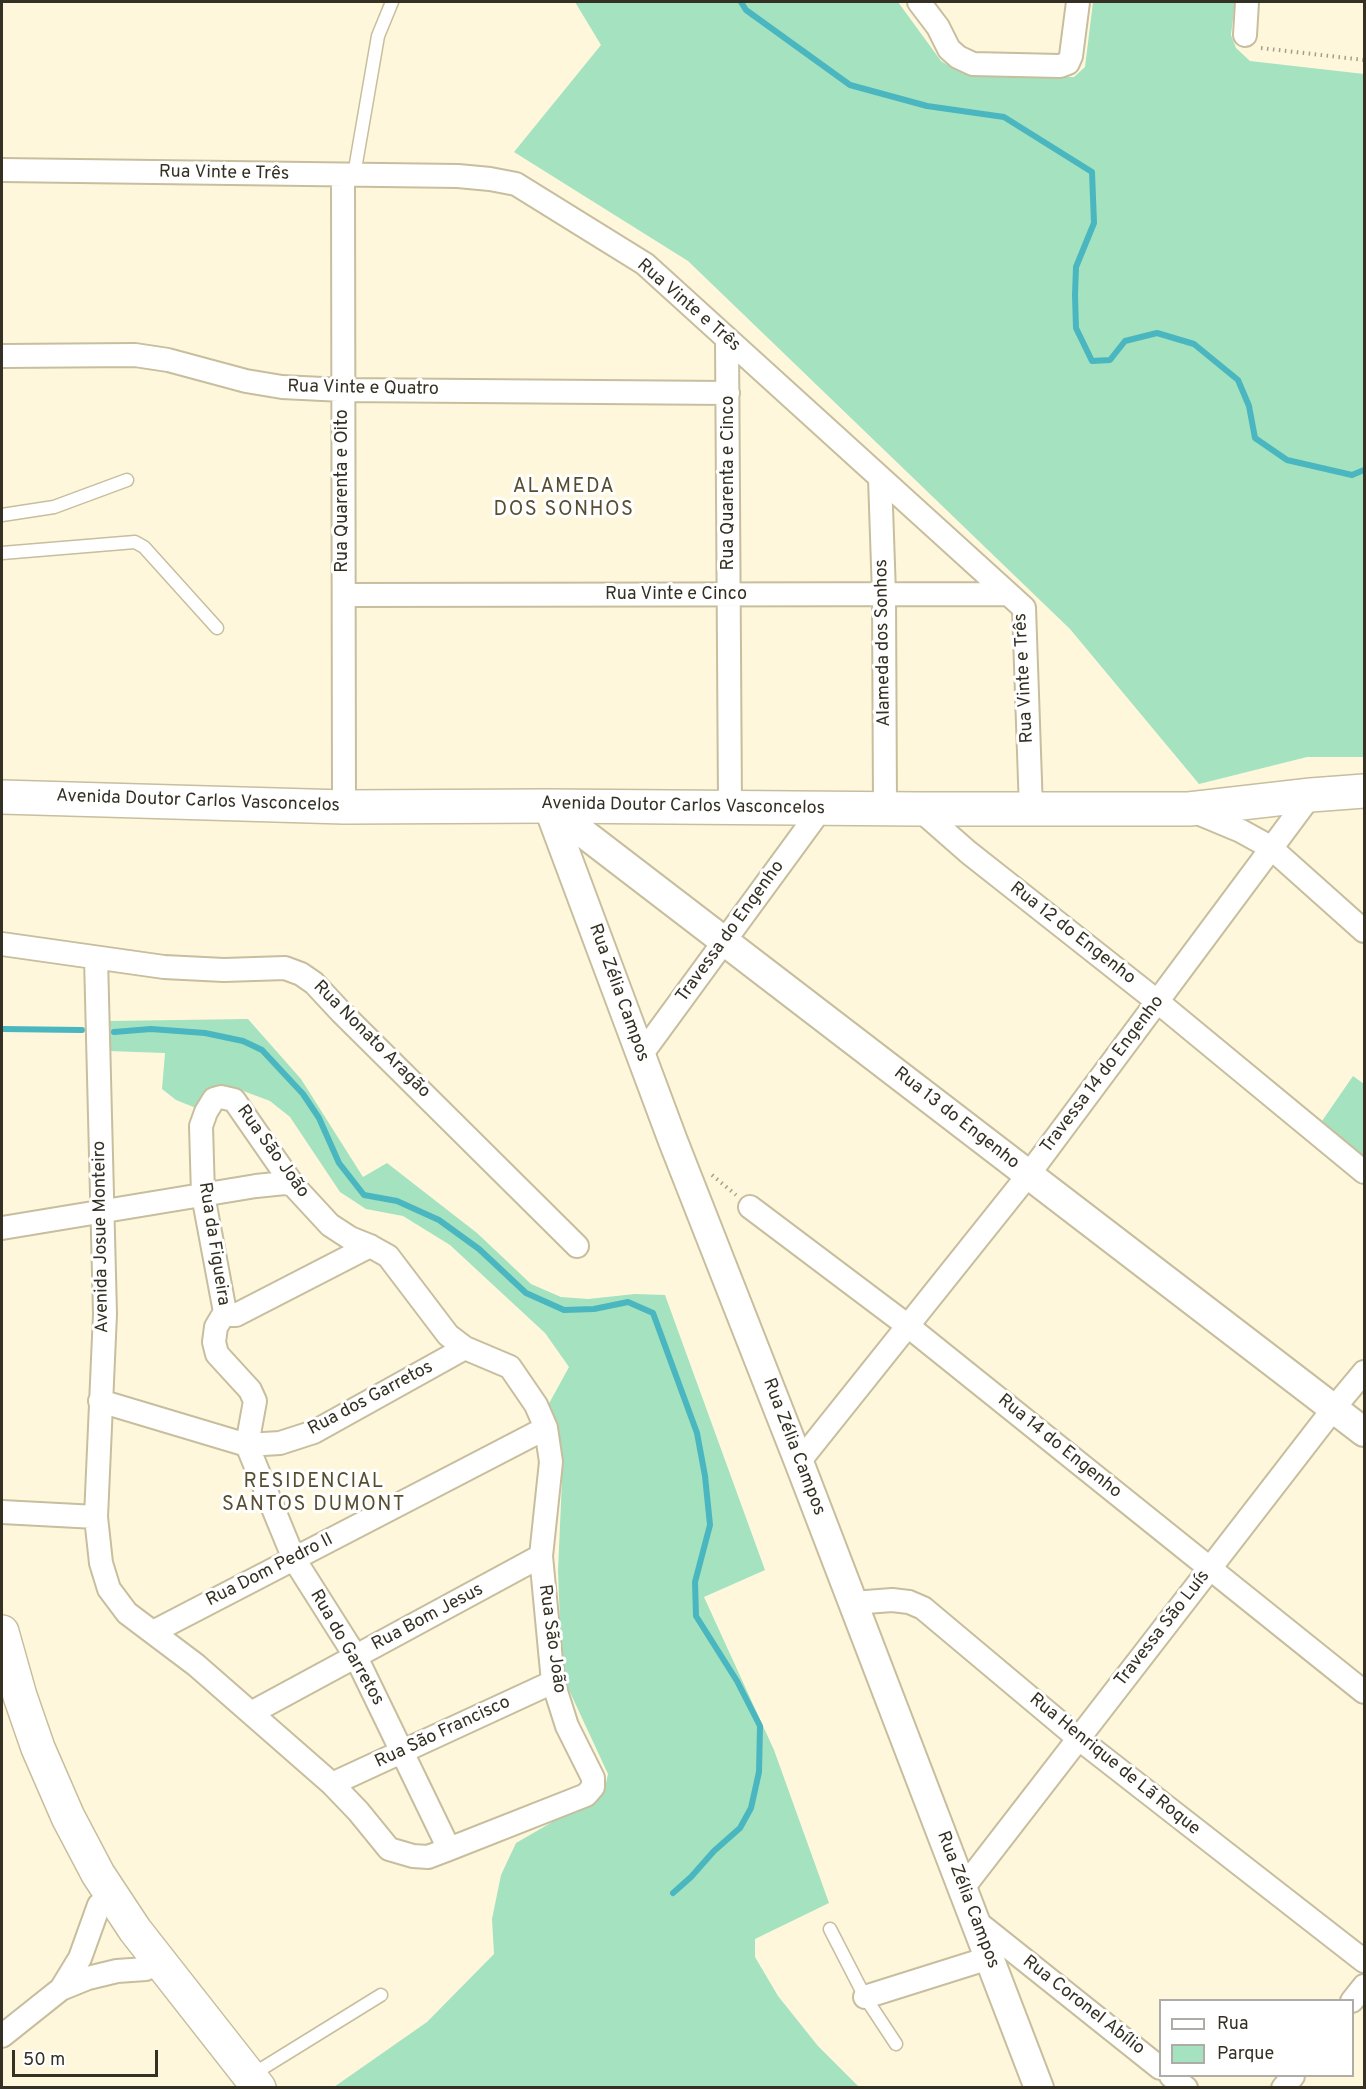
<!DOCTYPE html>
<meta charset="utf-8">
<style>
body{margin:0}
#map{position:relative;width:1366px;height:2089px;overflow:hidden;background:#fff7dc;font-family:Overpass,sans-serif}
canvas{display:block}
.frame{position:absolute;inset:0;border:3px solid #343023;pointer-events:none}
.legend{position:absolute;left:1159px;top:1999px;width:195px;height:78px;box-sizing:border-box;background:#fff;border:2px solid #aeaca7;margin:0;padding:8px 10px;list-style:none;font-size:18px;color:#343023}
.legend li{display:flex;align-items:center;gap:12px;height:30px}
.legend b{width:30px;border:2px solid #aeaca7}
.scale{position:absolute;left:12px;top:2050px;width:146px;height:27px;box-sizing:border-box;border:3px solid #343023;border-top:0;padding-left:8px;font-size:18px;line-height:21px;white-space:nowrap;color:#343023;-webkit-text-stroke:4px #fff;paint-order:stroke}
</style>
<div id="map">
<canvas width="1366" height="2089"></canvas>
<div class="frame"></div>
<ul class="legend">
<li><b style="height:8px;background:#fff"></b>Rua</li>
<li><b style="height:16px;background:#a4e2c0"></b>Parque</li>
</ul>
<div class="scale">50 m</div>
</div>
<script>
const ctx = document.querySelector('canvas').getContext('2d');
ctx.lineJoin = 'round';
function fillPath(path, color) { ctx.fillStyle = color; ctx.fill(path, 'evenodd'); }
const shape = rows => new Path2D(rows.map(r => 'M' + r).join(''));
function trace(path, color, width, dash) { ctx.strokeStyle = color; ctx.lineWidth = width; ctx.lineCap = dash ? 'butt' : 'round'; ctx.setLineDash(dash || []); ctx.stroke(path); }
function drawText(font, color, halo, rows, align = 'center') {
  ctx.font = font + ' Overpass,sans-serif'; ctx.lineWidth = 6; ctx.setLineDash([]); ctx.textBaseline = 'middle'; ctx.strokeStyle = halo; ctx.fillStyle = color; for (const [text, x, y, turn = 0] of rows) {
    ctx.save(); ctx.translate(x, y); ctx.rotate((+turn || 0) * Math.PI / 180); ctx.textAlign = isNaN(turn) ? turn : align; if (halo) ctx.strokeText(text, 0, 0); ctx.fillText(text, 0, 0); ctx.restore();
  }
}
const green = shape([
 [575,2,898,2,941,61,956,70,977,76,1054,77,1074,77,1085,67,1093,2,1235,2,1231,35,1236,48,1250,61,1364,74,1364,757,1307,757,1199,784,1070,629,688,261,514,152,601,45],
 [248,1019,301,1079,363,1177,387,1163,477,1233,531,1284,561,1297,588,1299,635,1294,665,1295,765,1570,704,1597,774,1750,829,1903,755,1939,755,1957,778,1996,818,2046,859,2087,334,2087,427,2022,494,1954,492,1919,501,1875,516,1843,604,1792,608,1774,562,1675,558,1571,562,1480,559,1438,546,1409,569,1367,545,1333,450,1245,403,1216,366,1209,340,1192,290,1117,270,1101,238,1089,223,1104,196,1108,176,1100,162,1089,165,1053,108,1051,108,1021],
 [1353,1076,1364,1084,1364,1157,1322,1121]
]);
const stream = shape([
 [741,2,746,10,850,85,927,106,1004,117,1092,172,1094,223,1076,267,1075,295,1076,328,1092,361,1110,360,1125,341,1157,333,1194,344,1238,380,1249,406,1255,438,1287,460,1352,475,1364,470],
 [2,1029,82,1030],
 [114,1032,151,1029,205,1033,243,1041,262,1050,303,1094,319,1118,339,1163,364,1195,397,1201,439,1220,479,1249,526,1293,564,1310,594,1309,628,1302,653,1313,697,1433,705,1476,710,1525,695,1582,696,1616,737,1681,760,1726,759,1772,751,1808,740,1828,714,1851,691,1877,673,1893]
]);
const path = shape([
 [1261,48,1364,60],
 [712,1175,736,1195]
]);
const service = shape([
 [354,175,378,36,392,2],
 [2,515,54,507,127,480],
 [2,553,135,542,144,547,217,628],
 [830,1929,865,1997,896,2044],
 [250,2076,381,1995]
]);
const minor = shape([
 [919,2,938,27,949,49,958,57,973,64,1060,66,1068,63,1071,56,1078,2],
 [1245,35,1247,2],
 [2,170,458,176,490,179,516,184,645,264,1024,608,1031,810],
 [343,175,344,807],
 [727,340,730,807],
 [2,356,135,355,168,360,246,381,282,387,343,390,728,393],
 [880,478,884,594,885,808],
 [344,595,1007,594],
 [919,809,968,852,1158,1002,1364,1172],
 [1193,811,1241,831,1270,847,1364,931],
 [2,944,164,967,224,970,285,968,301,974,314,983,341,1012,577,1246],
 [96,958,105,1314,96,1517,101,1563,109,1589,127,1613,196,1665,332,1784,358,1811,389,1849,413,1856,428,1857,449,1849,586,1795,593,1787,593,1778,567,1726,553,1682,541,1556,551,1462,546,1428,536,1405,510,1367,465,1348,448,1335,388,1256,370,1246,350,1238,330,1225,293,1185,234,1100,221,1097,214,1099,206,1112,201,1126,203,1195,225,1312,216,1327,214,1342,217,1354,250,1390,255,1401,247,1445,294,1559,356,1657,449,1849],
 [641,1055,821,809],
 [750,1207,908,1326,1364,1692],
 [2,1228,256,1186,285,1183,293,1185],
 [225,1312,230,1315,236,1315,370,1246],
 [100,1401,247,1445,280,1443,314,1432,465,1348],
 [799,1462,1029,1174,1311,795],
 [2,1512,96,1517],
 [853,1603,892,1600,909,1602,923,1608,1078,1738,1364,1961],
 [153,1632,546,1428],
 [251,1713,541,1556],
 [332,1784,553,1682],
 [963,1888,1334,1408,1364,1372],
 [977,1922,1160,2068],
 [61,1989,80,1958,99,1905,112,1896],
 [865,1997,989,1958],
 [1352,2001,1364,1986],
 [2,2036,61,1989,88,1978,117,1971,146,1969,159,1960],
 [1171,2076,1186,2088],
 [1283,2088,1293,2076]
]);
const tertiary = shape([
 [548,806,673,1141,799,1462,1039,2088],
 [548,806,1364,1432]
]);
const secondary = shape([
 [2,797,344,807,548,806,919,809,1189,809,1311,795,1364,791],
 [2,1632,20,1696,38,1748,68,1817,98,1874,135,1930,259,2088]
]);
const streetNames = [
 ["Rua Vinte e Três",224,174,1],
 ["Rua Vinte e Três",688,306,41],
 ["Rua Vinte e Quatro",363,389,1],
 ["Rua Quarenta e Cinco",729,483,-90],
 ["Rua Quarenta e Oito",343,491,-90],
 ["Rua Vinte e Cinco",676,595],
 ["Alameda dos Sonhos",884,643,-91],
 ["Rua Vinte e Três",1025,678,-93],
 ["Avenida Doutor Carlos Vasconcelos",198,802,2],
 ["Avenida Doutor Carlos Vasconcelos",683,807,1],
 ["Travessa do Engenho",731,932,-54],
 ["Rua 12 do Engenho",1072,934,38],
 ["Rua Zélia Campos",618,993,70],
 ["Rua Nonato Aragão",371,1040,45],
 ["Travessa 14 do Engenho",1103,1075,-53],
 ["Rua 13 do Engenho",956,1119,38],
 ["Rua São João",272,1152,54],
 ["Avenida Josue Monteiro",102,1237,-91],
 ["Rua da Figueira",213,1244,81],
 ["Rua dos Garretos",371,1399,-28],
 ["Rua Zélia Campos",793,1447,69],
 ["Rua 14 do Engenho",1059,1447,39],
 ["Rua Dom Pedro II",270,1571,-27],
 ["Rua Bom Jesus",428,1618,-28],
 ["Travessa São Luís",1163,1629,-52],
 ["Rua São João",551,1639,82],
 ["Rua do Garretos",346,1648,60],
 ["Rua São Francisco",443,1733,-25],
 ["Rua Henrique de Lã Roque",1114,1765,39],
 ["Rua Zélia Campos",967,1900,69],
 ["Rua Coronel Abílio",1083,2006,38]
];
const neighbourhoodNames = [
 ["ALAMEDA",564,488],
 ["DOS SONHOS",564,511],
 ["RESIDENCIAL",314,1483],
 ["SANTOS DUMONT",314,1506]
];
fillPath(green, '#a4e2c0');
trace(stream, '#4ab6bf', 6);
trace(service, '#c7be9e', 15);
trace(minor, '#c7be9e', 26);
trace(tertiary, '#c7be9e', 32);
trace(secondary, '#c7be9e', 36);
trace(path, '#a49e89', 4, [1.5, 4.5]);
trace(service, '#fff', 12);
trace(minor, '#fff', 22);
trace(tertiary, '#fff', 28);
trace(secondary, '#fff', 33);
drawText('18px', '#343023', '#fff', streetNames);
ctx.letterSpacing = '1.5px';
drawText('20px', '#574e32', '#fff', neighbourhoodNames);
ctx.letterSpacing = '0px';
</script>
